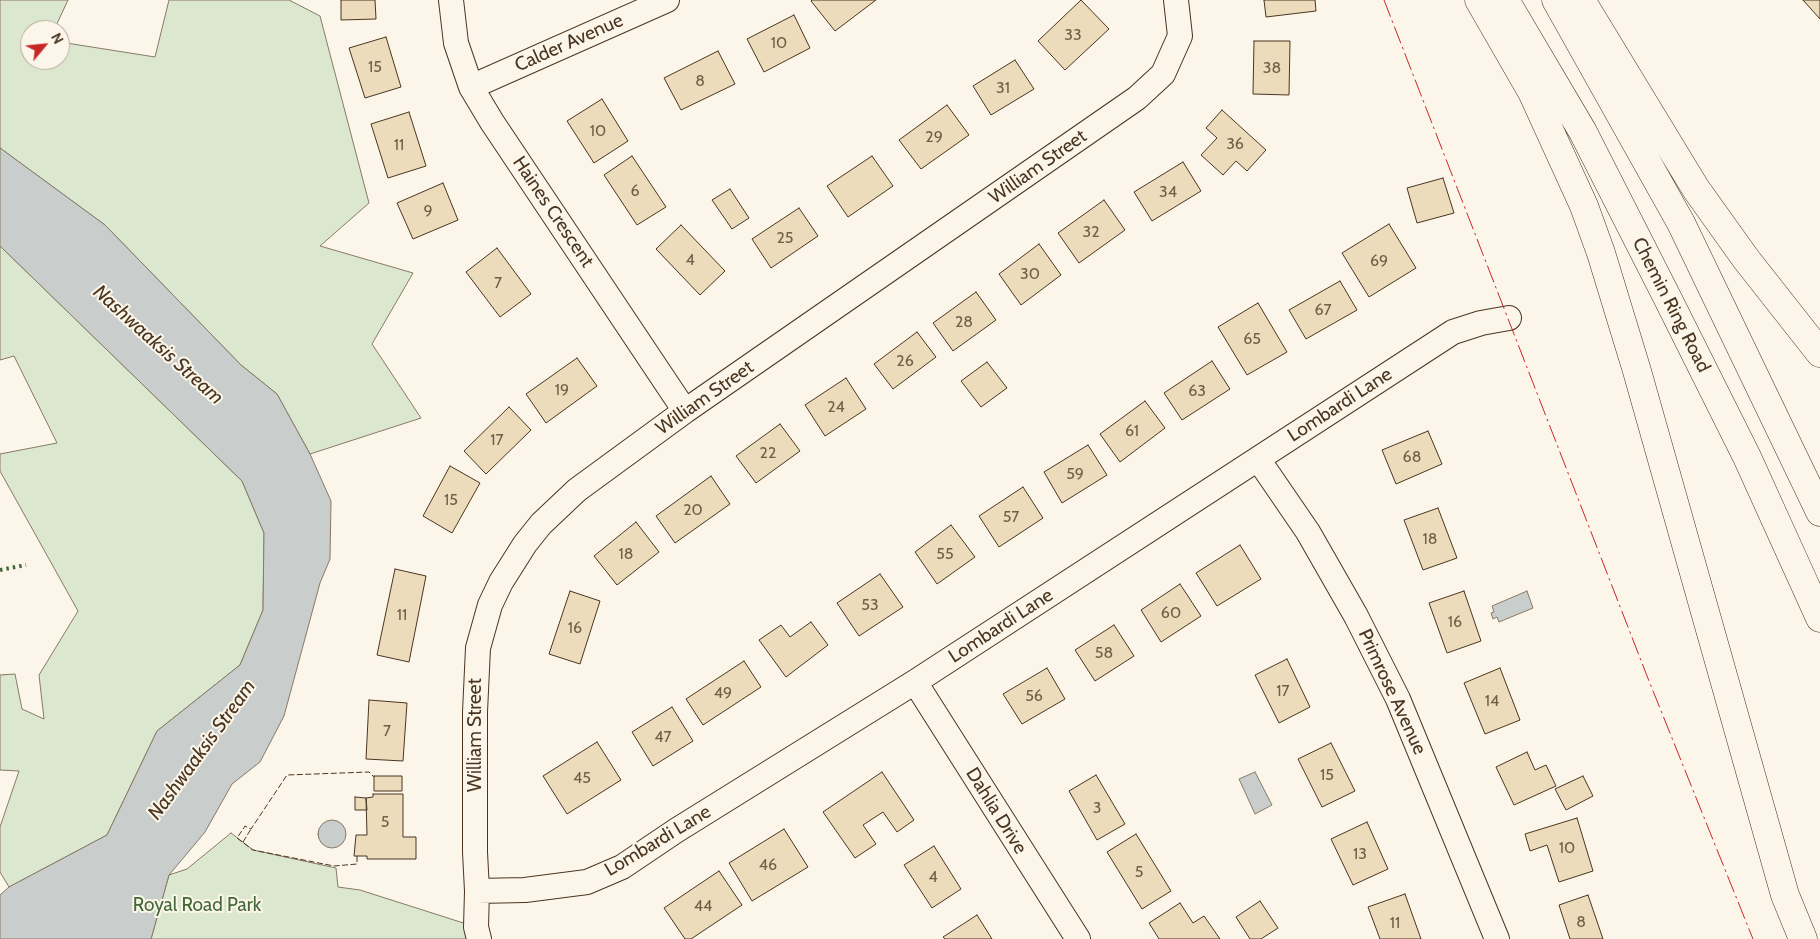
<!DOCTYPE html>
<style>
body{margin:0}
#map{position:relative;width:1820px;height:939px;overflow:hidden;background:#fbf6e9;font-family:Cabin,sans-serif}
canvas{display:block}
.north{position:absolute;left:20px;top:20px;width:50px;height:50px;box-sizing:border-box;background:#fbf6e9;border:1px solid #b4a999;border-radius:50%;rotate:62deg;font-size:14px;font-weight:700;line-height:20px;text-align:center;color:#4a3520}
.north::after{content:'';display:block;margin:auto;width:18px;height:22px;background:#c62828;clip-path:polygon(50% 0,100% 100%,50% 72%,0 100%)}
</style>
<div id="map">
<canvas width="1820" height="939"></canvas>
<div class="north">N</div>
</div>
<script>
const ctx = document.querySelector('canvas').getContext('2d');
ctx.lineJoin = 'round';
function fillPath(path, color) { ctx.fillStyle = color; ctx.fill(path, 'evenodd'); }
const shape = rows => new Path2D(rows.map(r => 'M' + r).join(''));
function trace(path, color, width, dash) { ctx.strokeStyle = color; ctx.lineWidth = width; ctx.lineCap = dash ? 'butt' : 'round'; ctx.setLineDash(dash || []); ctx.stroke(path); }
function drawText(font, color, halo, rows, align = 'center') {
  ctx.font = font + ' Cabin,sans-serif'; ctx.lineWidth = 4; ctx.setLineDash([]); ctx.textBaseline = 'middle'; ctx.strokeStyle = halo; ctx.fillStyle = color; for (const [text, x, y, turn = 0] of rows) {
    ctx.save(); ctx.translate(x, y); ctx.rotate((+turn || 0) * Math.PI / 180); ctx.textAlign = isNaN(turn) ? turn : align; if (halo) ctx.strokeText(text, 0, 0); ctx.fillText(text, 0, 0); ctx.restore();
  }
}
const green = shape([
 [0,0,68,0,54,30,30,30,30,60,60,60,60,42,155,57,169,0,289,0,320,16,369,203,320,246,413,273,372,344,421,418,310,454,277,394,241,365,105,225,0,148,0,0],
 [0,246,242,481,264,533,263,610,240,665,157,731,107,835,9,887,0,872,0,827,19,771,0,770,0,675,15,674,22,709,44,719,39,675,78,611,0,471,0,454,57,443,14,356,0,360,0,246],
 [231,833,253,850,336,868,338,887,360,890,476,927,479,939,151,939,169,875,187,869,231,833]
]);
const water = shape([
 [0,148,105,225,241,365,277,394,310,454,331,501,330,559,320,583,284,716,260,762,232,784,205,832,169,875,151,939,0,939,0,895,9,887,107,835,157,731,240,665,263,610,264,533,242,481,0,246,0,148],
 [1527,591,1533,608,1499,622,1497,617,1493,619,1491,613,1494,612,1492,606,1527,591],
 [1255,772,1272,805,1255,814,1239,779,1255,772],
 '318 834a14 14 0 1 1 28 0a14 14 0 1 1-28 0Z'
]);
const building = shape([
 [341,0,375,0,376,19,341,20,341,0],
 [812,0,876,0,835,31,811,1,812,0],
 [1081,0,1109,29,1065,70,1038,41,1081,0],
 [1264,0,1315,0,1316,11,1266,17,1264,0],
 [1803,0,1820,0,1820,19,1803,0],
 [794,15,810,48,764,72,747,39,794,15],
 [386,37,401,87,365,98,349,48,386,37],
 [1254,41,1290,41,1289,95,1253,94,1254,41],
 [718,51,735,84,681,110,664,78,718,51],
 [1015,60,1034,89,991,115,973,86,1015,60],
 [602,99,628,141,594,163,567,121,602,99],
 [947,105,969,135,921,169,899,140,947,105],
 [1222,110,1266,150,1247,171,1236,161,1223,175,1201,155,1217,138,1206,128,1222,110],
 [409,112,426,166,388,178,371,124,409,112],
 [632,156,666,207,637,225,604,175,632,156],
 [872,156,893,186,848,217,827,186,872,156],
 [1183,162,1201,191,1152,221,1134,192,1183,162],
 [1443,178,1454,213,1417,223,1407,188,1443,178],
 [443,183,458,220,413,239,397,203,443,183],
 [730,189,749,218,732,229,712,200,730,189],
 [1104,200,1125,230,1079,263,1058,233,1104,200],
 [799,208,818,236,771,268,752,239,799,208],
 [1389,224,1416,268,1369,297,1342,253,1389,224],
 [681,225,725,271,700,295,656,249,681,225],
 [1039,244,1061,275,1021,305,999,274,1039,244],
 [497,248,531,294,500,317,466,272,497,248],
 [1340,281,1357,310,1306,339,1289,310,1340,281],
 [976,292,996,320,953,351,933,323,976,292],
 [1258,303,1287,352,1247,375,1218,327,1258,303],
 [917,332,936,357,893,389,874,364,917,332],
 [577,358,597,386,546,423,526,394,577,358],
 [1212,361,1230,389,1182,420,1164,393,1212,361],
 [987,362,1007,388,981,407,961,381,987,362],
 [846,378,866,409,825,436,805,405,846,378],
 [1145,401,1165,428,1120,462,1100,434,1145,401],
 [509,407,531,430,486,474,464,451,509,407],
 [780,424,800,451,756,483,736,456,780,424],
 [1428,431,1442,464,1396,484,1382,450,1428,431],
 [1088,445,1107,475,1062,503,1044,472,1088,445],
 [450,466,480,483,452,533,423,516,450,466],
 [711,476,730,504,675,543,656,516,711,476],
 [1023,487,1043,518,999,547,979,516,1023,487],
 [1438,508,1457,558,1423,570,1404,520,1438,508],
 [636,522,659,552,617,585,594,556,636,522],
 [951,525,975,557,937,584,915,552,951,525],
 [1240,545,1261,579,1217,606,1196,573,1240,545],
 [395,569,426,576,409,662,377,655,395,569],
 [880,574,903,607,859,636,837,603,880,574],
 [1180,584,1201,616,1161,642,1141,610,1180,584],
 [570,591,600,601,580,664,549,654,570,591],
 [1464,591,1481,641,1447,653,1429,603,1464,591],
 [811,622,828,645,786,677,759,640,781,625,790,637,811,622],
 [1114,625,1134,656,1095,681,1075,650,1114,625],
 [1287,659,1310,707,1279,723,1255,675,1287,659],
 [744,661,761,687,703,725,686,699,744,661],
 [1047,668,1065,699,1022,724,1003,694,1047,668],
 [1500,668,1520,720,1485,734,1464,683,1500,668],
 [369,700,407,703,403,761,366,759,369,700],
 [672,707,693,741,653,766,632,732,672,707],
 [597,742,621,780,567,814,543,776,597,742],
 [1331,743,1355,791,1322,807,1298,759,1331,743],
 [1527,752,1535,770,1546,765,1556,786,1514,805,1496,767,1527,752],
 [882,772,914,820,897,832,883,812,863,825,876,844,855,858,823,812,882,772],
 [1096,775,1125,824,1097,840,1069,791,1096,775],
 [374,776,402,776,402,791,374,791,374,776],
 [1583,776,1593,796,1566,810,1555,789,1583,776],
 [373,794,403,794,403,837,416,837,416,859,367,859,367,856,354,856,356,835,367,835,366,798,373,797,373,794],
 [355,797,366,798,367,810,355,810,355,797],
 [1577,818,1593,871,1559,882,1547,845,1530,851,1525,834,1577,818],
 [1367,822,1388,869,1353,885,1331,839,1367,822],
 [784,829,808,867,752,901,729,863,784,829],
 [1136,834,1171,891,1142,909,1107,852,1136,834],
 [934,846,961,889,932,908,904,865,934,846],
 [719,871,742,905,691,939,685,939,664,908,719,871],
 [1405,894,1421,939,1380,939,1368,907,1405,894],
 [1588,895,1603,939,1570,939,1559,905,1588,895],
 [1260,901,1278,928,1261,939,1250,939,1236,917,1260,901],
 [1180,903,1193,923,1204,916,1220,939,1159,939,1149,923,1180,903],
 [977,915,992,939,945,939,943,937,977,915]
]);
const street = shape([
 [451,0,456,43,471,87,492,122,685,411],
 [471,87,667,0],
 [1258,459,1308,532,1356,616,1398,699,1497,939],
 [915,682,1078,939],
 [477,891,525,890,587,882,622,867,677,830,915,682,1453,332,1481,323,1509,318],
 [479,939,476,927,477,891,475,852,475,712,478,648,490,605,501,582,525,544,541,524,577,490,685,411,1137,98,1163,74,1180,36,1176,0]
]);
const highway = shape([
 [1479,0,1532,92,1584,206,1601,253,1637,371,1785,895,1803,939],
 [1505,0,1583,132,1669,301,1747,457,1820,618],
 [1556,0,1681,223,1820,512],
 [1581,0,1696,189,1746,259,1820,353]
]);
const hedge = shape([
 [0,570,26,565]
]);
const fence = shape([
 [243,842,251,829],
 [357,856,357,864,334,866,253,850,237,838,245,826,251,829,287,775,369,772,374,777]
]);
const power = shape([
 [1384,0,1649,681,1753,939]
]);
const numberNames = [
 ["33",1073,35],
 ["10",779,43],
 ["15",375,67],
 ["38",1272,68],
 ["8",700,81],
 ["31",1003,88],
 ["10",598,131],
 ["29",934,137],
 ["36",1235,144],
 ["11",399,145],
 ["6",635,191],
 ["34",1168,192],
 ["9",428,211],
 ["32",1091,232],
 ["25",785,238],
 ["4",690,260],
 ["69",1379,261],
 ["30",1030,274],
 ["7",498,283],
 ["67",1323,310],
 ["28",964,322],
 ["65",1252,339],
 ["26",905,361],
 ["19",562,390],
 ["63",1197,391],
 ["24",836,407],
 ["61",1132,431],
 ["17",497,440],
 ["22",768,453],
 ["68",1412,457],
 ["59",1075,474],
 ["15",451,500],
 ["20",693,510],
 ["57",1011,517],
 ["18",1430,539],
 ["18",626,554],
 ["55",945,554],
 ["53",870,605],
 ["60",1171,613],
 ["11",402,615],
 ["16",1455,622],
 ["16",575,628],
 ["58",1104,653],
 ["17",1283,691],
 ["49",723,693],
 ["56",1034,696],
 ["14",1492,701],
 ["7",387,731],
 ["47",663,737],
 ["15",1327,775],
 ["45",582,778],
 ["3",1097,808],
 ["5",385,822],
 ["10",1567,848],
 ["13",1360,854],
 ["46",768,865],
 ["5",1139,872],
 ["4",933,877],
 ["44",703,906],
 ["8",1581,922],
 ["11",1395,923]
];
const streetNames = [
 ["Calder Avenue",569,43,-24],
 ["William Street",1038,167,-35],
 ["Haines Crescent",553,212,56],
 ["Chemin Ring Road",1671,305,63],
 ["William Street",705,398,-35],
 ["Lombardi Lane",1340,405,-33],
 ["Lombardi Lane",1001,626,-33],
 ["Primrose Avenue",1392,692,65],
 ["William Street",475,735,-90],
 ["Dahlia Drive",996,811,58],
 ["Lombardi Lane",658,841,-31]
];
const parkNames = [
 ["Royal Road Park",197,905]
];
const waterNames = [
 ["Nashwaaksis Stream",158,345,42],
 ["Nashwaaksis Stream",202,750,-54]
];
fillPath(green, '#dce7d0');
trace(green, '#887966', 1);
fillPath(water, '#c9cecd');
trace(water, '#887966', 1);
fillPath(building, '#ecdcbc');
trace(building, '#4a3520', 1);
trace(street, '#4a3520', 26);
trace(highway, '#4a3520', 29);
trace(street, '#fbf6e9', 24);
trace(highway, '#fbf6e9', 28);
trace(hedge, '#436837', 4, [2.5, 4]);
trace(fence, '#4a3520', 1, [6, 2.5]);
trace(power, '#c62828', 1, [18, 4, 2.5, 4]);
drawText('16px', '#725f47', null, numberNames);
drawText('19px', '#4a3520', '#fbf6e9', streetNames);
drawText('19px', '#436837', '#fbf6e9', parkNames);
drawText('italic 20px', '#4a3520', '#fbf6e9', waterNames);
</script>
